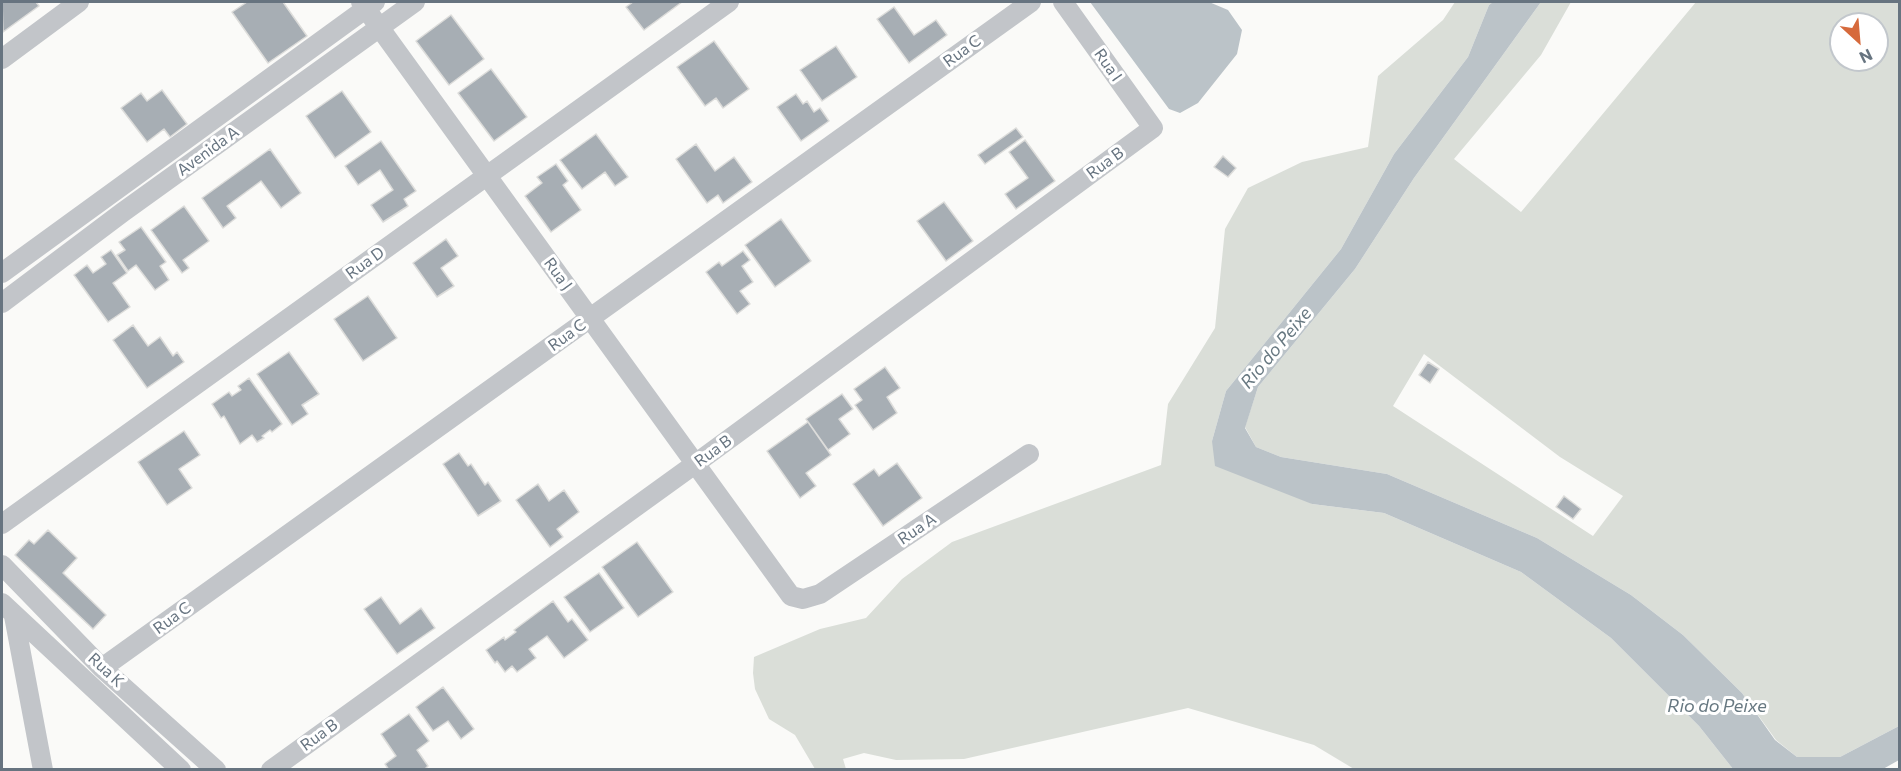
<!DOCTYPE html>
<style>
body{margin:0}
#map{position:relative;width:1901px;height:771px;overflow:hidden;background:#fafaf8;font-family:Commissioner,sans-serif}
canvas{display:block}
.frame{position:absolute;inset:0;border:3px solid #677480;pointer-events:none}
.north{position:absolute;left:1829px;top:12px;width:60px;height:60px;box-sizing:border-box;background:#fff;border:2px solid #c2c7cc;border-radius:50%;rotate:154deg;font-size:16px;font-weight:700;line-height:24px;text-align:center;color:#677480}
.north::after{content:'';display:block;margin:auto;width:21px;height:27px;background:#d66a3c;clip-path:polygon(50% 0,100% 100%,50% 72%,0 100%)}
</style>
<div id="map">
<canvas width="1901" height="771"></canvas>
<div class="frame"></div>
<div class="north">N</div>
</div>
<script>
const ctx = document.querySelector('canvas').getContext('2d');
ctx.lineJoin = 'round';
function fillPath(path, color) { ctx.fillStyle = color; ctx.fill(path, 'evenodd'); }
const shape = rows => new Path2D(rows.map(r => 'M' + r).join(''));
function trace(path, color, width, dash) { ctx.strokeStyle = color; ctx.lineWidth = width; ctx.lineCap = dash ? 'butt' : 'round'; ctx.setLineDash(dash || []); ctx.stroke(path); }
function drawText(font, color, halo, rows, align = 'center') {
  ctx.font = font + ' Commissioner,sans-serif'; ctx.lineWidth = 6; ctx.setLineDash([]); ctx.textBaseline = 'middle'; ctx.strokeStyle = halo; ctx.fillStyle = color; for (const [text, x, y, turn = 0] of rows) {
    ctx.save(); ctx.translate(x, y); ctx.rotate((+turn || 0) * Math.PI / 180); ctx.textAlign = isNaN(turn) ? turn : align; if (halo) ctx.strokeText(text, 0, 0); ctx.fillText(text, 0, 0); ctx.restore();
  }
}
const green = shape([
 [1455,2,1493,2,1489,5,1468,57,1394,154,1341,249,1226,391,1212,441,1312,504,1384,513,1521,572,1611,638,1699,726,1733,769,1354,769,1314,745,1188,708,964,759,896,760,864,753,843,759,846,769,815,769,795,735,769,719,755,689,753,673,754,657,820,629,866,618,902,579,952,542,1161,465,1168,404,1215,328,1225,229,1248,188,1302,162,1368,147,1378,76,1443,20],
 [1541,2,1571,2,1541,55,1454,159,1521,212,1696,2,1899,2,1899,726,1840,757,1797,757,1776,740,1742,693,1683,635,1631,595,1537,538,1387,474,1281,457,1256,447,1245,427,1258,387,1355,269,1414,178],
 [1841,24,1877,24,1877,60,1841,60],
 [1424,354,1560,457,1623,496,1593,536,1393,406]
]);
const water = shape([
 [1090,2,1209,2,1228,10,1242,30,1237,54,1198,103,1180,113,1169,109],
 [1493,2,1541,2,1414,178,1355,269,1258,387,1245,428,1256,447,1281,457,1387,474,1537,538,1631,595,1683,635,1742,693,1775,740,1797,757,1840,757,1899,726,1899,760,1883,769,1733,769,1699,726,1611,638,1521,572,1384,513,1312,504,1215,466,1212,441,1226,391,1341,249,1394,154,1468,57,1489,5]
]);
const building = shape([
 [2,2,36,2,39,6,3,32,2,2],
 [247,2,283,2,307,36,268,63,232,12,247,2],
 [633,2,682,2,644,30,626,7,633,2],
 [894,7,914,35,936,20,947,35,909,63,877,19,894,7],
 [451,15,484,59,449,85,416,41,451,15],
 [714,41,749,89,723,108,716,98,705,106,677,67,714,41],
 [836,46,857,77,822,101,800,70,836,46],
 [491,69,527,117,494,141,458,93,491,69],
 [162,90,187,124,170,137,164,129,147,142,121,108,141,93,147,101,162,90],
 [342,91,371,132,335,158,306,116,342,91],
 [796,94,803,104,807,101,814,112,820,108,829,121,801,141,777,107,796,94],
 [1016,128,1023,137,985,164,978,155,1016,128],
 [596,134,628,177,615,186,605,172,582,189,560,160,596,134],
 [1025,140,1055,181,1016,209,1005,194,1028,178,1009,152,1025,140],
 [381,141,416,191,404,199,408,206,383,222,371,205,393,190,380,170,358,185,345,166,381,141],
 [696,144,715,171,734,157,752,182,723,203,718,195,707,203,676,159,696,144],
 [270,149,301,193,281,208,261,181,227,206,236,218,223,228,202,198,270,149],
 [1223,156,1236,168,1228,177,1214,167,1223,156],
 [556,164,568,181,563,185,581,210,551,232,525,196,542,183,537,177,556,164],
 [944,202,973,241,946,261,917,221,944,202],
 [184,206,209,241,183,260,189,268,182,273,151,230,184,206],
 [781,219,811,261,775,287,745,245,781,219],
 [141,227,166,262,160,266,169,280,155,290,136,265,128,271,117,255,125,250,119,242,141,227],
 [446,239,458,256,441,268,454,286,437,297,413,263,446,239],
 [111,250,127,273,113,283,130,307,108,322,74,275,87,265,93,273,106,264,101,257,111,250],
 [743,251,750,260,742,266,753,282,740,291,750,304,737,314,706,272,719,262,722,266,743,251],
 [368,296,397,338,363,361,334,319,368,296],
 [133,325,148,346,160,337,173,356,177,352,184,362,147,388,113,340,133,325],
 [289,352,319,394,302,405,308,414,292,425,257,374,289,352],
 [1428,362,1439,369,1430,383,1419,375,1428,362],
 [885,367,900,388,887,397,897,413,873,430,855,405,862,400,854,389,885,367],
 [249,378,282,424,272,432,270,430,262,436,264,438,257,442,252,435,240,444,224,416,221,418,212,404,229,392,232,396,241,390,238,386,249,378],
 [842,394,853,409,839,419,850,434,828,450,806,419,842,394],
 [808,422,831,455,806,473,816,486,800,498,767,451,808,422],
 [184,431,200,455,179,469,192,488,167,505,138,462,184,431],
 [459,453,468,466,471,464,485,485,488,482,501,501,478,516,443,464,459,453],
 [897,463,922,498,883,526,853,484,874,469,879,476,897,463],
 [538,484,549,501,564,490,579,512,557,529,563,537,550,547,516,500,538,484],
 [1564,496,1581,509,1573,519,1556,507,1564,496],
 [48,530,77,558,63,573,106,615,93,629,15,555,29,540,34,544,48,530],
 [637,542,673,592,638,617,602,567,637,542],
 [599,573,624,608,590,632,564,597,599,573],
 [381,597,400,624,421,608,435,628,397,654,364,609,381,597],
 [553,601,568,622,572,619,588,640,564,658,547,636,529,649,536,658,517,672,512,666,505,672,497,661,495,663,486,650,504,637,505,640,516,632,514,630,553,601],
 [443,687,474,729,461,739,448,721,433,731,416,707,443,687],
 [409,714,429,741,417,750,428,766,424,770,389,770,385,764,396,756,381,734,409,714]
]);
const minor = shape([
 [361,2,791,596,803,599,820,594,1029,454],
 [2,59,79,2],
 [2,273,375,2],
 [2,303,123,212,415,2],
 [2,524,729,2],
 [2,565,102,668,216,770],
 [2,603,181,770],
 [14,616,43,770],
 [102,668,1031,2],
 [271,770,695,464,1153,128,1063,2]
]);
const streetNames = [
 ["Rua C",962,51,-36],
 ["Rua I",1108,65,55],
 ["Avenida A",208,151,-36],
 ["Rua B",1105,163,-36],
 ["Rua D",365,263,-36],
 ["Rua J",558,274,54],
 ["Rua C",567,335,-36],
 ["Rua B",713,451,-36],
 ["Rua A",917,529,-34],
 ["Rua C",172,618,-36],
 ["Rua K",106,670,43],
 ["Rua B",319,735,-36]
];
const waterNames = [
 ["Rio do Peixe",1276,348,-50],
 ["Rio do Peixe",1717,706]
];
fillPath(green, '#daded8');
fillPath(water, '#bbc3c8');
fillPath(building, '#a7aeb4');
trace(building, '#dcdcda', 1.5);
trace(minor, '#c2c5c9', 20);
drawText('16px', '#677480', '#fff', streetNames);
drawText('italic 18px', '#677881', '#fff', waterNames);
</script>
